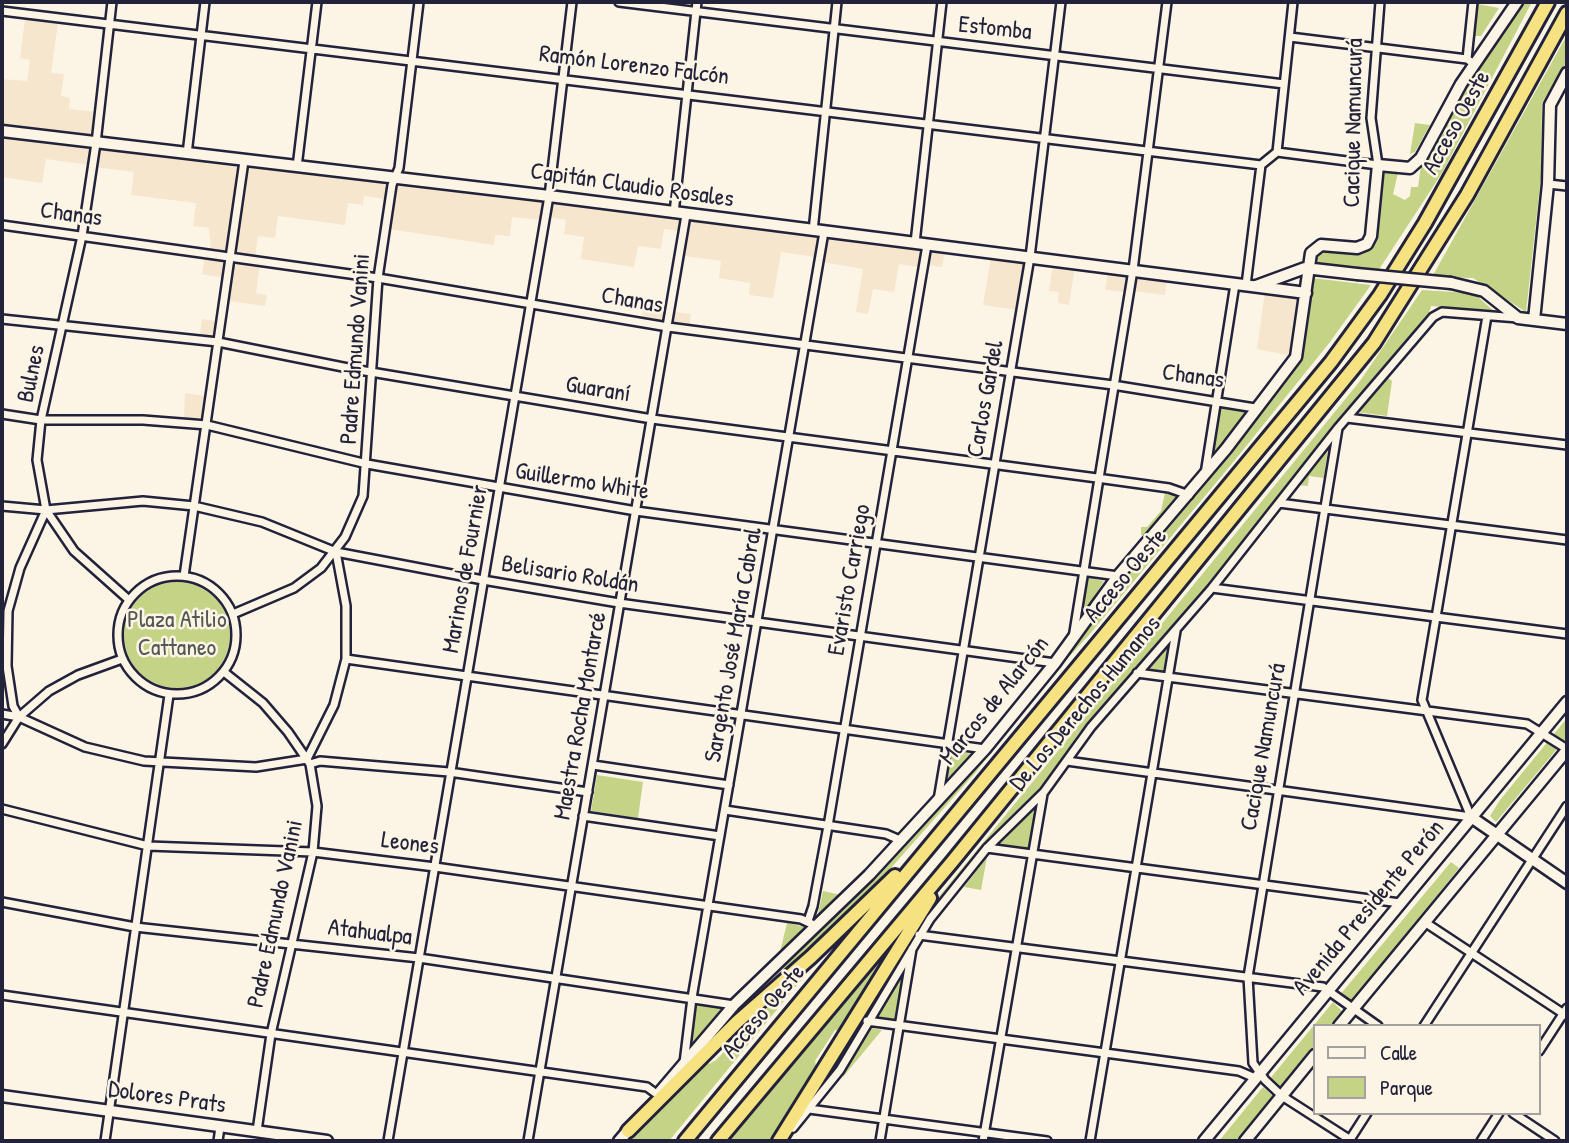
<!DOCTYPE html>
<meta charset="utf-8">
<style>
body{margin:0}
#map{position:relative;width:1569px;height:1143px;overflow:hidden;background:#fcf5e5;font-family:"Patrick Hand",sans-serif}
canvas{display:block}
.frame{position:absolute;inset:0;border:4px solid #22223b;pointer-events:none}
.legend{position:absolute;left:1313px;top:1024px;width:228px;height:91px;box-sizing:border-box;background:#fcf5e5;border:2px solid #a5a1a1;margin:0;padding:9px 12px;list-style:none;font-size:21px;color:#22223b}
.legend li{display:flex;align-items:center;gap:14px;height:35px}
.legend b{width:35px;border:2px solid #a5a1a1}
</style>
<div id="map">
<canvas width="1569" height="1143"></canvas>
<div class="frame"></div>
<ul class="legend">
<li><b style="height:9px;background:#fcf5e5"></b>Calle</li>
<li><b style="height:19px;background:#c5d387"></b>Parque</li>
</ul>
</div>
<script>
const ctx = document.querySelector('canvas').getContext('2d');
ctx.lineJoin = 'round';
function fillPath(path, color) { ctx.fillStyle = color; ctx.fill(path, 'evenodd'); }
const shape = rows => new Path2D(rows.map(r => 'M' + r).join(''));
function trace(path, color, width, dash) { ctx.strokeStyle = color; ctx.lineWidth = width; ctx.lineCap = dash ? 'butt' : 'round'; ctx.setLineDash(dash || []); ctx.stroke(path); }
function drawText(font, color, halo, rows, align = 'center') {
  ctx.font = font + ' "Patrick Hand",sans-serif'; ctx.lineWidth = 5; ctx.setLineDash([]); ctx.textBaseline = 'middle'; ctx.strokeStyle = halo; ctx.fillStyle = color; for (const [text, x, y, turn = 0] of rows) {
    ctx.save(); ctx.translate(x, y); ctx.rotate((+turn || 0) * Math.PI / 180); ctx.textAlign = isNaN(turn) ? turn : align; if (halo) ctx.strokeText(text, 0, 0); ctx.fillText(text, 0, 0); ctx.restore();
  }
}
const built = shape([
 [25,19,58,23,51,73,64,74,61,96,70,98,69,109,96,112,92,137,2,128,2,79,27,81,30,60,20,58],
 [2,135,84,145,91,151,89,165,46,159,42,183,2,177],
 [103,149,234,164,239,170,227,249,223,252,211,251,209,228,193,226,196,203,131,195,134,172,95,167,97,152],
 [248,166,382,182,387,188,385,199,364,196,363,205,348,203,345,225,278,216,275,238,258,236,255,257,240,255,236,251],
 [398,183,539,200,544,206,543,220,512,217,510,236,495,235,494,245,389,229],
 [559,202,677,217,681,222,679,231,664,229,661,249,638,246,634,267,581,259,584,237,564,234,566,220,549,217,550,209],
 [695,219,812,235,819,240,816,257,781,252,773,298,749,295,750,283,719,278,721,261,685,256,690,223],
 [829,237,917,247,922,251,919,267,899,264,894,292,873,289,868,314,856,312,863,269,822,262,825,242],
 [935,250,945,251,942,267,928,265,929,254],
 [205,257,222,261,223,278,202,274],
 [991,257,1018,260,1023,265,1017,310,983,305],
 [240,261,260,264,256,293,267,295,265,306,229,301,233,268],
 [1053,264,1075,267,1069,305,1058,303,1059,292,1049,291],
 [1108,272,1125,275,1128,280,1126,292,1105,290],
 [1139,276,1167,279,1165,295,1133,291],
 [1265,291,1300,298,1292,356,1257,349],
 [644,304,666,307,665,317,660,321,642,319],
 [674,312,691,314,689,327,674,322],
 [202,319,217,321,212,336,200,336],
 [185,393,205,396,203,414,198,420,184,419]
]);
const green = shape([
 [1520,2,1532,2,1442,173,1378,271,1315,262,1323,248,1364,250,1381,172,1398,173,1393,194,1405,200,1410,196,1411,187,1418,187,1421,165,1434,148,1469,77],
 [1477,4,1499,8,1481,36,1475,36,1474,30],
 [1567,35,1567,61,1542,103,1541,177,1526,312,1473,278,1432,277],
 [1415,123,1430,125,1415,152,1410,154],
 [1312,278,1371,285,1330,342,1235,460,1090,634,1043,685,1119,583,1230,449,1301,353],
 [1422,290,1469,293,1477,296,1495,312,1431,306,1428,316,1187,613,1078,734,1041,790,956,879,910,942,846,1051,826,1077,847,1036,928,910,1360,381],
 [1387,377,1392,381,1387,416,1357,412],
 [1224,405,1246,412,1210,462,1221,408],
 [1328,449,1324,478,1309,476,1308,486,1298,485],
 [1165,493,1177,495,1177,500,1146,535,1141,535,1141,527,1147,527,1161,511],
 [1087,578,1104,581,1082,616,1078,616],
 '124 635a53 53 0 1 1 106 0a53 53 0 1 1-106 0Z',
 [1168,645,1163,673,1146,669],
 [1567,718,1567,737,1496,822,1490,816,1500,800],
 [1008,730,976,772,852,912,823,940,784,969,779,967,941,806],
 [952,752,977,754,947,783],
 [597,775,643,782,638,818,591,811],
 [1037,803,1029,850,995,844],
 [987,857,981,890,964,887],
 [1451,862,1459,868,1351,1003,1339,996],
 [823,891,841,895,820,915,818,914],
 [787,923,805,927,780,952],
 [897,938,842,1031,835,1030,815,1061,817,1070,771,1141,729,1141],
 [830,945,669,1141,624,1141,706,1061,709,1064,716,1060,750,1025,748,1022],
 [903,971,895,1019,877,1017],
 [695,1001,727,1007,688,1050],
 [1333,1002,1343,1012,1331,1026,1315,1026,1315,1046,1279,1090,1268,1081],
 [872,1028,882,1030,843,1077,842,1072,865,1031],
 [1263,1087,1273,1096,1236,1141,1219,1141]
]);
const street = shape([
 [112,2,96,143,82,236,41,420,37,460,46,510,74,551,129,600],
 [619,2,1284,84],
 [2,11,1261,165],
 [1290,37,1467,59,1474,64],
 [1467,59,1473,2],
 [1277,152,1378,165,1371,118,1380,2],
 [187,154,205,2],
 [297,167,317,2],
 [1548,184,1567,186],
 [674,213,697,2],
 [2,225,378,278,668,327,1113,385,1255,408],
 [813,231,837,2],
 [915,243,942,2],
 [1246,285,1261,165,1277,152,1293,2],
 [2,319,218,342,353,369,652,419,1097,478,1169,488,1189,495],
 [2,414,41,420,143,420,207,425,367,464,636,511,1118,576],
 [1347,418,1567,445],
 [1338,428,1248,977,1253,1063,1265,1080,1282,1096,1352,1141],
 [1205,474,1235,284],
 [1279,503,1567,540],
 [2,506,46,510,143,501,194,506,262,522,336,552,483,580,619,603,1055,663],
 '118 635a59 59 0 1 1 118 0a59 59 0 1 1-118 0Z',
 [184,576,244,161],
 [1212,588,1567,634],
 [233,614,294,588,321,568,345,537,363,496,378,278,392,185,399,168,419,2],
 [1073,638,1133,270,1167,2],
 [346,659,985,749],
 [224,672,263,703,288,732,310,764,317,806,313,852,271,1034,257,1131],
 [1137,673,1527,724,1567,749],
 [2,714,19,717,85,747,144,761,256,767,307,759],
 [19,717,13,706,7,666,8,611,20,568,46,510],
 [2,744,19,717,49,691,78,675,122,659],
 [307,759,334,705,346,659,346,606,336,552],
 [1067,761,1471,817],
 [310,764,320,761,449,772,588,792],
 [593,765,729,785],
 [938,800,1030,257,1061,2],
 [2,809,148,846,313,852,435,867,801,919,814,925],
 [725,810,886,834,902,841],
 [583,816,720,836],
 [1471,817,1422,700,1487,316],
 [987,848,1400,903],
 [2,902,135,927,419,958,734,1005],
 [808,921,813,906,828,826,927,245],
 [1426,923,1567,1016],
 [919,935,1323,987,1378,1026],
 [2,995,647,1087,658,1095],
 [867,1021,1239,1071,1255,1078],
 [1424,1026,1567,806],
 [1539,1051,1567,1008],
 [684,1063,692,998,824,232],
 [809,1109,1047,1141],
 [1513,1113,1555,1141],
 [793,1128,840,1070,930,919,987,848,1044,792,1091,727,1212,588,1338,428,1433,317,1442,312,1518,318],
 [105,1141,169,695],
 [218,1141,220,1127],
 [388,1141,549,196,572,2],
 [528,1141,686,215],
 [880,1141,912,949],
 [983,1141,1043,794],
 [1090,1141,1176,631],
 [1349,1141,1367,1113],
 [1481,1141,1499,1113]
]);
const secondary = shape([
 [2,131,549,196,1306,293],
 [1451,283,1484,291,1518,318,1567,324],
 [1256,286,1305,268,1357,274],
 [1534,320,1548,184,1550,105,1567,73],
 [1471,817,1567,883],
 [1339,1026,1567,750],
 [659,1093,734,1005,869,875,985,749,1055,663,1118,576,1226,449,1296,357,1311,253,1321,245,1357,248,1367,244,1371,236,1378,165,1410,168,1421,158,1461,84,1517,2],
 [2,1096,327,1141],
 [619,1141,632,1126],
 [1204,1141,1567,702],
 [1245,1141,1315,1055]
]);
const highway = shape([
 [628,1131,737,1022,811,957,895,876],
 [685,1141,1331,362,1380,295,1425,223,1548,2],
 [718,1141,952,862,1374,343,1467,195,1567,13],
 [779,1141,930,898]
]);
const secondaryBridge = shape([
 [1357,274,1451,283]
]);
const streetNames = [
 ["Estomba",995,29,6],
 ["Ramón Lorenzo Falcón",634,66,7],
 ["Cacique Namuncurá",1354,123,-89],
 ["Acceso Oeste",1457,123,-61],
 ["Capitán Claudio Rosales",632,186,8],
 ["Chanas",71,215,8],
 ["Chanas",632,301,10],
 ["Padre Edmundo Vanini",356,349,-86],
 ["Bulnes",32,374,-78],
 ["Chanas",1193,377,8],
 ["Guaraní",598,390,9],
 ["Carlos Gardel",986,399,-80],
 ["Guillermo White",582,482,9],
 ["Marinos de Fournier",466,569,-80],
 ["Belisario Roldán",570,575,9],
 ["Acceso Oeste",1126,576,-50],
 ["Evaristo Carriego",850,580,-80],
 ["Sargento José María Cabral",734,645,-80],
 ["Marcos de Alarcón",995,701,-51],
 ["De Los Derechos Humanos",1086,704,-50],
 ["Maestra Rocha Montarcé",581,716,-80],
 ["Cacique Namuncurá",1264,747,-80],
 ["Leones",410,844,7],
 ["Avenida Presidente Perón",1369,908,-50],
 ["Padre Edmundo Vanini",276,914,-78],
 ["Atahualpa",370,933,7],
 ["Acceso Oeste",764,1012,-50],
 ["Dolores Prats",167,1098,8]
];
const parkNames = [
 ["Plaza Atilio",177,621],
 ["Cattaneo",177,649]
];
fillPath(built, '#f6e6ce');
fillPath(green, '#c5d387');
trace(street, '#22223b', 12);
trace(secondary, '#22223b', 15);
trace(highway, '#22223b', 18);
trace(street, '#fcf5e5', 7);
trace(secondary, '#fcf5e5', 10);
trace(highway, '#f6e281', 12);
trace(secondaryBridge, '#22223b', 15, []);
trace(secondaryBridge, '#fcf5e5', 10);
drawText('24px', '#22223b', '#fcf5e5', streetNames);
drawText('24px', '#535752', '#fcf5e5', parkNames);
</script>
